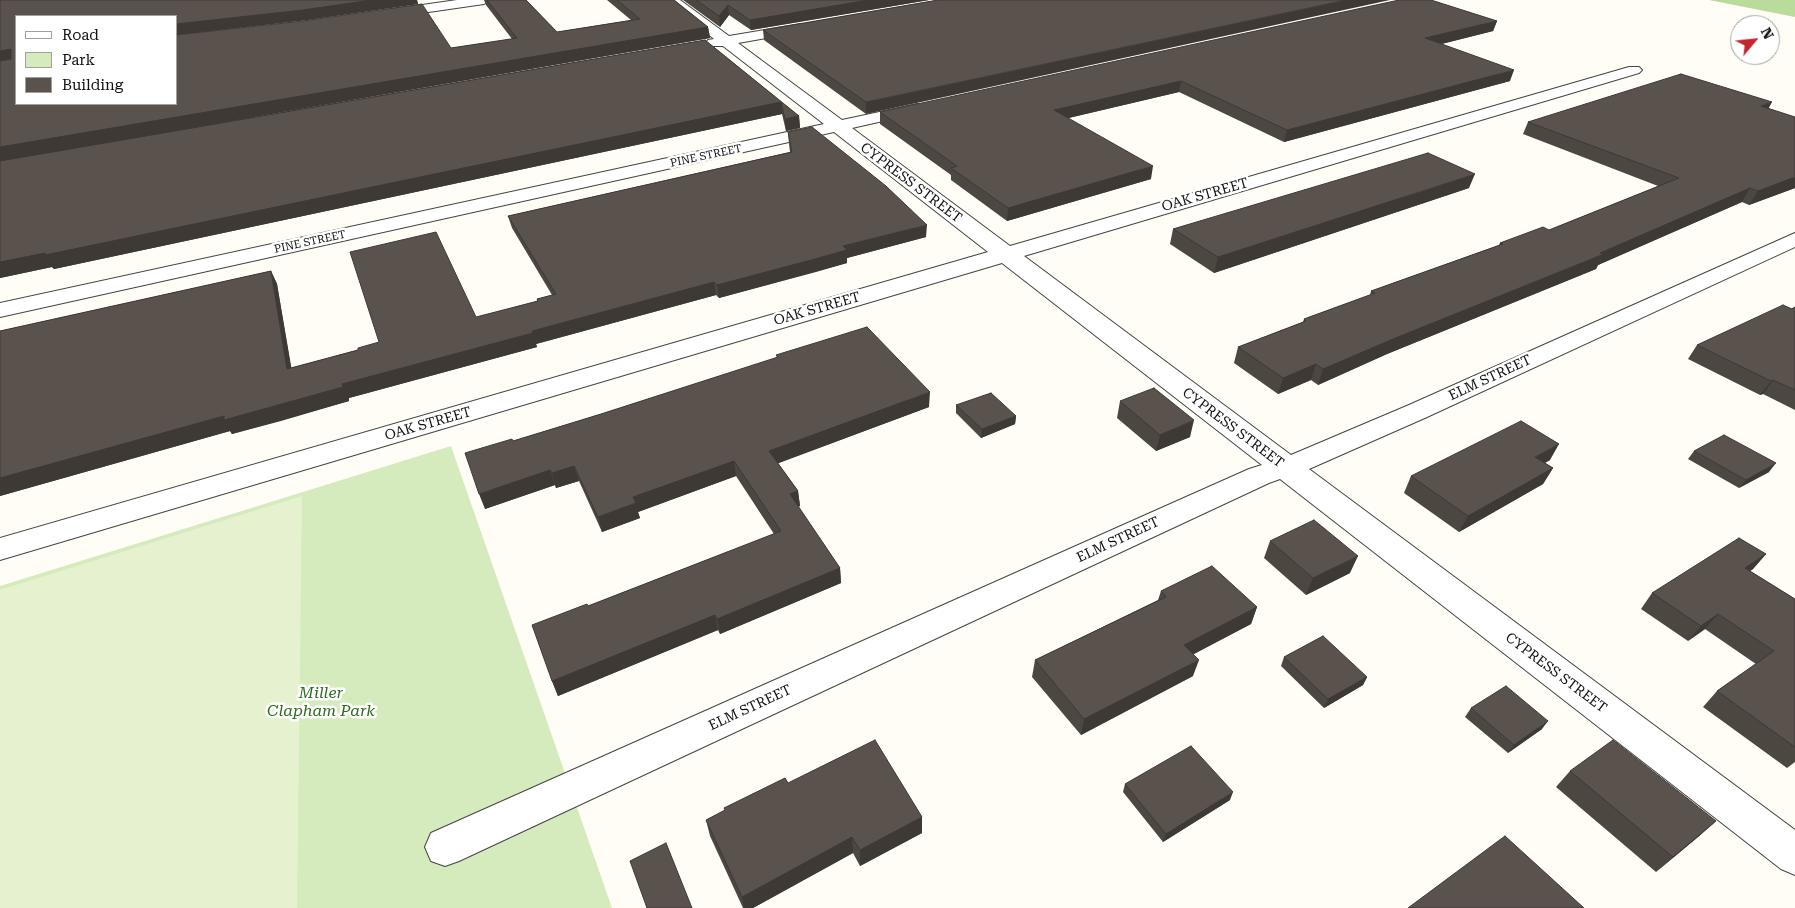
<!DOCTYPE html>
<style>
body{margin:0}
#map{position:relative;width:1795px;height:908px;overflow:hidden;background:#fffdf5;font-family:"Roboto Serif",serif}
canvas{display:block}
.legend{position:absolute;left:15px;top:15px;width:162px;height:90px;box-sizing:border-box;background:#fff;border:1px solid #a0a0a0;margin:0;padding:6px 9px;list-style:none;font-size:15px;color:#111}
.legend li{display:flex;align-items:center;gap:10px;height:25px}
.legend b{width:25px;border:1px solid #a0a0a0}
.north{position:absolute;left:1730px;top:15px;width:50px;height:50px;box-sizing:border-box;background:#fff;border:1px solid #a0a0a0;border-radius:50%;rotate:62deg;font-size:14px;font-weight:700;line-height:20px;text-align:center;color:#111}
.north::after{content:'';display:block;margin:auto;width:18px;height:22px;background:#c4262e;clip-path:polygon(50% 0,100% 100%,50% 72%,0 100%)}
</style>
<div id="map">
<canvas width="1795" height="908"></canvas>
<ul class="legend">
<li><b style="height:6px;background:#fff"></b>Road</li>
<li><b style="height:14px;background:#d5ebbd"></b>Park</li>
<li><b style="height:14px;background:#5a524d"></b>Building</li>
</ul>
<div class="north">N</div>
</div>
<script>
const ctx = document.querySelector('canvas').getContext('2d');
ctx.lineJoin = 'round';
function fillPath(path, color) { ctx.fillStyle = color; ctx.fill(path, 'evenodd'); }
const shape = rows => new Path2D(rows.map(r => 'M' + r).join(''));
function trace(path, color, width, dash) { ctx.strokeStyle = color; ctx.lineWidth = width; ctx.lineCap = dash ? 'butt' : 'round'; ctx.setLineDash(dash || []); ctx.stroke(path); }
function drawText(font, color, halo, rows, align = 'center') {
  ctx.font = font + ' "Roboto Serif",serif'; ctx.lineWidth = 5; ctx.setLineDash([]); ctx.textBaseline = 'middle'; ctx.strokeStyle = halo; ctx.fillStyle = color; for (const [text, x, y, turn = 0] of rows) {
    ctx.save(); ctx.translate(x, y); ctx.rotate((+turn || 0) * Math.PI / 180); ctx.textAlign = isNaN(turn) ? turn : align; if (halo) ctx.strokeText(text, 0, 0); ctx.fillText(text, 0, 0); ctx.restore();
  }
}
const green = shape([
 [451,446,612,908,0,908,0,586]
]);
const forest = shape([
 [1709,0,1795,0,1795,17]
]);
const pitch = shape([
 [302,496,297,908,0,908,0,590]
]);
const minor = shape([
 [457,0,490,0,484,4,387,18,380,14,387,10,457,0],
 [666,0,680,0,729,36,801,24,806,25,808,28,806,31,738,43,842,120,917,104,923,106,925,109,923,112,852,128,1010,246,1629,67,1639,67,1642,70,1639,73,1024,256,1291,455,1409,405,1795,233,1795,247,1427,417,1309,469,1795,830,1795,875,1781,869,1280,479,1269,483,459,861,445,866,431,861,425,847,431,833,1249,469,1262,465,1002,263,0,560,0,538,988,252,834,132,0,317,0,303,824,124,723,46,708,46,706,43,708,40,714,39,666,0]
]);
const wall = shape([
 [0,0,417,0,418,4,307,20,176,35,176,16,16,104,451,48,512,39,486,5,484,0,526,0,557,32,631,20,607,0,674,0,708,27,710,38,171,131,705,40,799,116,800,128,786,131,782,114,54,269,52,267,0,278],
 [683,0,929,0,751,30,729,15,720,27],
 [938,0,866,114,764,40,763,30],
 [1497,21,1493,31,1441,44,1510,81,1284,142,1179,92,1068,118,1151,179,1007,221,951,180,951,175,880,124,880,112],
 [1768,109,1795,188,1749,205,1742,202,1598,265,1596,269,1387,354,1318,385,1311,380,1278,394,1234,363,1238,347,1303,322,1304,319,1370,295,1371,291,1499,245,1500,243,1549,230,1658,186,1523,134,1528,122],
 [788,132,926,237,847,258,847,263,816,272,719,298,716,295,536,344,537,347,349,398,349,401,232,434,230,431,0,496,0,331,271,271,277,284,291,368,537,301,537,299,552,295,512,228,508,216,790,152,789,144],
 [1469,188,1214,273,1170,244,1173,229],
 [1795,307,1795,410,1763,394,1760,395,1688,359,1697,345],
 [776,355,929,407,778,463,798,491,800,506,798,507,840,568,841,583,720,634,718,630,558,696,552,681,588,606,774,534,736,476,638,512,640,518,602,532,579,481,556,488,555,485,485,509,513,441,601,414,777,358],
 [1120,401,1190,437,1156,451,1117,418],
 [956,405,1016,416,1015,424,981,438,956,413],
 [1694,451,1769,472,1739,488,1688,459],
 [1550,460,1545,463,1553,468,1543,484,1459,532,1404,493,1411,476],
 [1270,541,1350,573,1306,595,1264,558],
 [1766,554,1753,569,1750,571,1795,599,1795,762,1787,768,1703,707,1717,691,1756,664,1705,629,1688,641,1641,609,1652,593],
 [1161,591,1257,607,1251,624,1193,654,1193,676,1081,735,1032,677,1035,660,1158,600],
 [1284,657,1367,677,1363,685,1324,708,1281,666],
 [1471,708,1542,729,1508,753,1465,717],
 [1570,771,1716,821,1698,837,1656,872,1556,787],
 [788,783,922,817,922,833,860,866,853,853,753,908,743,908,710,836,706,820],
 [1125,784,1230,800,1163,842,1123,792]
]);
const shadedWall = shape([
 [372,0,417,0,418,4,307,20,176,35,176,24],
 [869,0,929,0,751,30,750,20],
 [1346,0,1390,0,866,114,866,102],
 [728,5,729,15,720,27,719,16],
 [1497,21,1493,31,1422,49,1425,38],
 [708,27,710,38,0,161,0,147],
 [11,49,16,58,0,64,0,51],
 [1514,70,1510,81,1284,142,1287,130],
 [1181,81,1179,92,1052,122,1054,110],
 [781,102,782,114,54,269,52,267,0,278,0,262],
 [1772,102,1765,115,1761,106],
 [799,116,800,128,786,131,785,119],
 [1153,166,1151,179,1007,221,1008,208],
 [1475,174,1469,188,1214,273,1218,257],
 [1795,177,1795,188,1749,205,1758,191],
 [1750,188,1742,202,1598,265,1596,269,1387,354,1318,385,1323,369,1393,339,1600,253],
 [927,225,926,237,847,258,847,263,719,298,717,285,843,246],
 [271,271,277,284,294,383,287,369],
 [714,282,716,295,536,344,537,347,349,398,349,401,281,421,232,434,230,431,0,496,0,478,224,416,342,384,532,331],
 [1316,364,1311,380,1278,394,1283,378],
 [1773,380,1763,394,1760,395,1771,381],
 [930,392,929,407,771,466,769,451],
 [1016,416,1015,424,981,438,982,429],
 [1194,420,1190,437,1156,451,1160,435],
 [1559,444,1550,460,1526,473,1535,457],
 [734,461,736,476,638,512,640,518,602,532,598,517,633,497],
 [1776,463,1769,472,1739,488,1746,480],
 [574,466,579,481,556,488,552,473],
 [1553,468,1543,484,1459,532,1468,516],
 [550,470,555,485,485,509,479,494],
 [798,491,800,506,791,509,790,494],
 [1766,554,1753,569,1732,583,1745,568],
 [1358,556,1350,573,1306,595,1313,578],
 [840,568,841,583,720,634,717,619],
 [1257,607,1251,624,1179,662,1184,645],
 [1718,614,1705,629,1688,641,1701,626],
 [715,615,718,630,558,696,552,681],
 [1199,660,1193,676,1081,735,1084,719],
 [1367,677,1363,685,1324,708,1328,699],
 [1548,721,1542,729,1508,753,1514,745],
 [1233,792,1230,800,1163,842,1166,834],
 [922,817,922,833,860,866,860,850],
 [1716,821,1698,837,1656,872,1673,857],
 [852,837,853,853,753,908,744,908,742,897]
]);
const building = shape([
 [0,0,372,0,303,10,176,24,176,16,16,16,16,104,176,104,176,35,303,21,422,4,451,48,517,38,487,0,526,0,557,32,640,19,617,0,674,0,708,27,0,147,0,61,11,59,11,49,0,51,0,0],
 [696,0,869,0,750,20,728,5,719,16,696,0],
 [938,0,1346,0,866,102,763,30,938,0],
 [1399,0,1431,0,1497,21,1425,38,1514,70,1287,130,1181,81,1054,110,1153,166,1008,208,951,168,957,166,880,112,1399,0],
 [705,40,799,116,785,119,781,102,45,255,45,253,0,262,0,161,705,40],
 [1681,74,1772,102,1761,106,1795,117,1795,177,1758,191,1750,188,1600,253,1604,254,1393,339,1323,369,1316,364,1283,378,1238,347,1306,321,1304,319,1375,293,1371,291,1503,244,1500,243,1543,227,1549,230,1679,178,1528,122,1681,74],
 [812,127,886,186,927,225,843,246,847,250,815,259,717,285,714,282,532,331,533,333,342,384,343,387,224,420,224,416,0,478,0,331,271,271,287,369,358,350,358,348,379,342,350,252,436,232,476,317,538,301,537,299,556,294,508,216,792,152,788,132,812,127],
 [1428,153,1475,174,1218,257,1173,229,1428,153],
 [1783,305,1792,309,1795,307,1795,390,1773,380,1771,381,1697,345,1783,305],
 [867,327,930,392,769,451,798,491,790,494,840,568,717,619,715,615,552,681,532,625,587,604,588,606,781,531,734,461,633,497,636,503,598,517,574,466,552,473,550,470,479,494,465,453,512,439,513,441,601,414,778,357,776,355,867,327],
 [1154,388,1194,420,1160,435,1120,401,1154,388],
 [991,393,1016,416,982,429,956,405,991,393],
 [1521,421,1559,444,1535,457,1553,468,1468,516,1411,476,1521,421],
 [1724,435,1776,463,1746,480,1694,451,1724,435],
 [1314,520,1358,556,1313,578,1270,541,1314,520],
 [1739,538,1766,554,1745,568,1795,599,1795,747,1717,691,1774,651,1718,614,1701,626,1652,593,1739,538],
 [1212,566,1257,607,1184,645,1199,660,1084,719,1035,660,1166,597,1161,591,1212,566],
 [1323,636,1367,677,1328,699,1284,657,1323,636],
 [1506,686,1548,721,1514,745,1471,708,1506,686],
 [875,740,922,817,860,850,852,837,742,897,706,820,725,810,724,808,785,778,788,783,875,740],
 [1613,740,1716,821,1673,857,1570,771,1613,740],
 [1191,746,1233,792,1166,834,1125,784,1191,746],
 [1505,836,1584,908,1408,908,1505,836],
 [666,843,692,908,647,908,630,861,666,843]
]);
const farStreetnames = [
 ["PINE STREET",706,156,-12],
 ["PINE STREET",310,242,-12]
];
const streetNames = [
 ["CYPRESS STREET",911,183,37],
 ["OAK STREET",1205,195,-16],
 ["OAK STREET",817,309,-16],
 ["ELM STREET",1490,378,-25],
 ["OAK STREET",428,424,-16],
 ["CYPRESS STREET",1233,428,37],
 ["ELM STREET",1118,540,-25],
 ["CYPRESS STREET",1556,673,37],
 ["ELM STREET",750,708,-25]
];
const nearParknames = [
 ["Miller",321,693],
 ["Clapham Park",321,711]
];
fillPath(green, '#d5ebbd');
fillPath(forest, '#b9dc9c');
fillPath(pitch, '#e6f2cf');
trace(minor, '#444', 2);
fillPath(minor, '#fff');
fillPath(wall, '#4d4742');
fillPath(shadedWall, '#3f3936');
fillPath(building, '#5a524d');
trace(building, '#3f3936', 1);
drawText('11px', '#111', '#fff', farStreetnames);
drawText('14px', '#111', '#fff', streetNames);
drawText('italic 16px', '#2f6b1f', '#fff', nearParknames);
</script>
